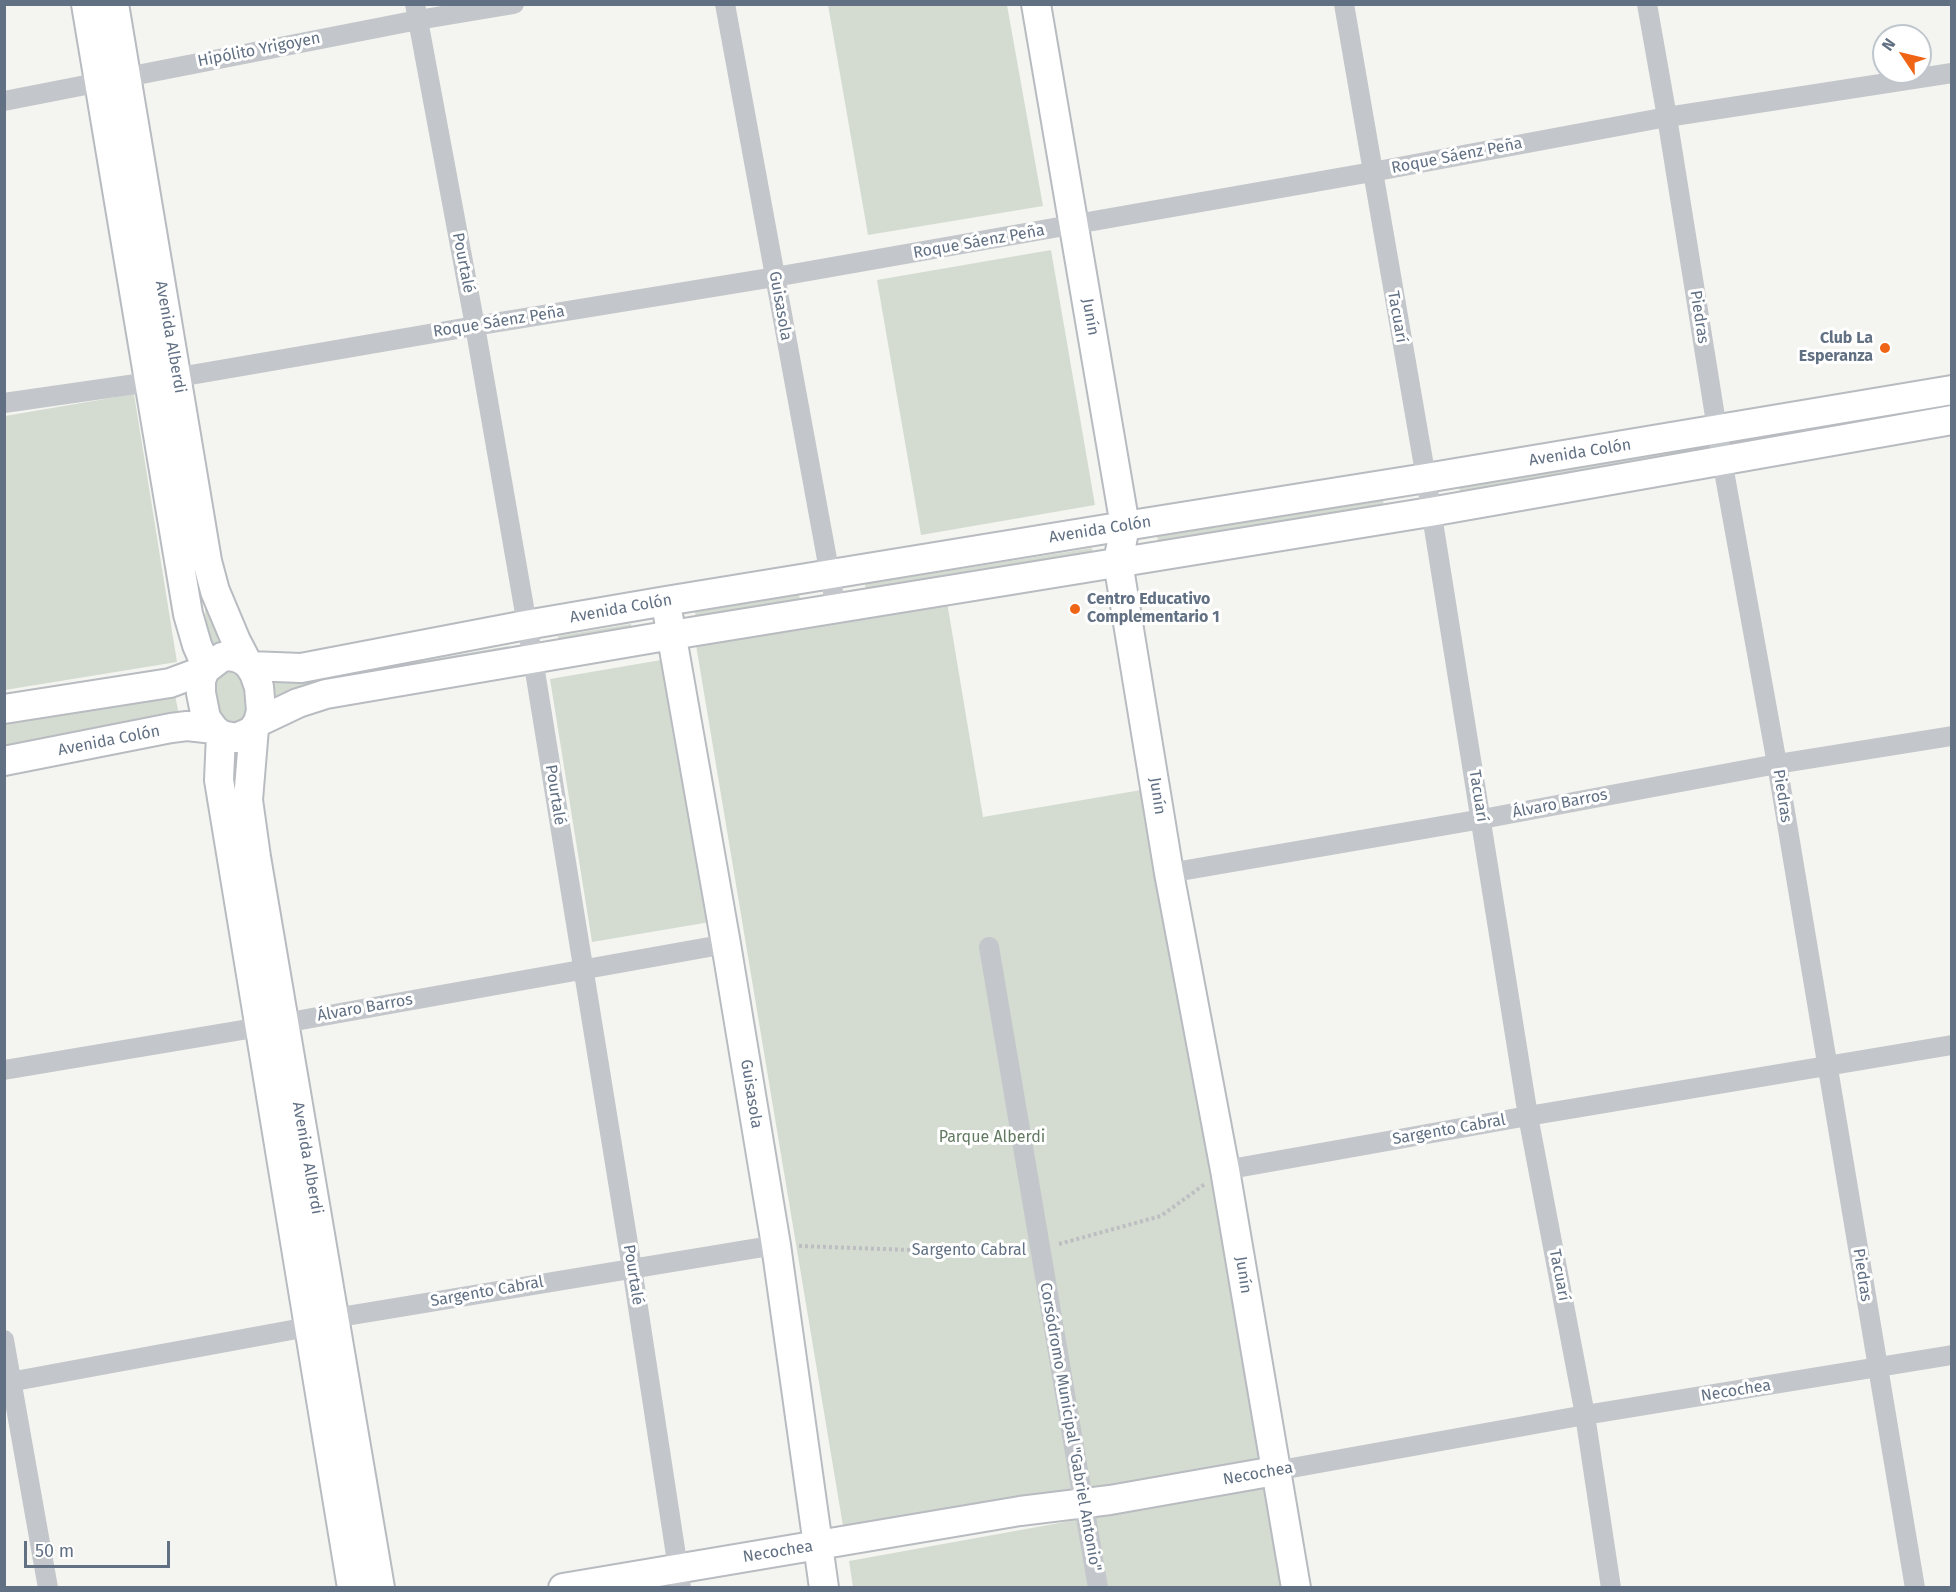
<!DOCTYPE html>
<meta charset="utf-8">
<style>
body{margin:0}
#map{position:relative;width:1956px;height:1592px;overflow:hidden;background:#f4f5f0;font-family:"Fira Sans",sans-serif}
canvas{display:block}
.frame{position:absolute;inset:0;border:6px solid #617083;pointer-events:none}
.north{position:absolute;left:1872px;top:24px;width:60px;height:60px;box-sizing:border-box;background:#fff;border:2px solid #c0c6cd;border-radius:50%;rotate:305deg;font-size:16px;font-weight:700;line-height:24px;text-align:center;color:#617083}
.north::after{content:'';display:block;margin:auto;width:21px;height:27px;background:#ef6415;clip-path:polygon(50% 0,100% 100%,50% 72%,0 100%)}
.scale{position:absolute;left:24px;top:1541px;width:146px;height:27px;box-sizing:border-box;border:3px solid #617083;border-top:0;padding-left:8px;font-size:18px;line-height:21px;white-space:nowrap;color:#617083;-webkit-text-stroke:4px #fff;paint-order:stroke}
</style>
<div id="map">
<canvas width="1956" height="1592"></canvas>
<div class="frame"></div>
<div class="north">N</div>
<div class="scale">50 m</div>
</div>
<script>
const ctx = document.querySelector('canvas').getContext('2d');
ctx.lineJoin = 'round';
function fillPath(path, color) { ctx.fillStyle = color; ctx.fill(path, 'evenodd'); }
const shape = rows => new Path2D(rows.map(r => 'M' + r).join(''));
function trace(path, color, width, dash) { ctx.strokeStyle = color; ctx.lineWidth = width; ctx.lineCap = dash ? 'butt' : 'round'; ctx.setLineDash(dash || []); ctx.stroke(path); }
function drawText(font, color, halo, rows, align = 'center') {
  ctx.font = font + ' "Fira Sans",sans-serif'; ctx.lineWidth = 6; ctx.setLineDash([]); ctx.textBaseline = 'middle'; ctx.strokeStyle = halo; ctx.fillStyle = color; for (const [text, x, y, turn = 0] of rows) {
    ctx.save(); ctx.translate(x, y); ctx.rotate((+turn || 0) * Math.PI / 180); ctx.textAlign = isNaN(turn) ? turn : align; if (halo) ctx.strokeText(text, 0, 0); ctx.fillText(text, 0, 0); ctx.restore();
  }
}
const green = shape([
 [828,5,1007,5,1043,206,868,235],
 [1051,250,1095,505,921,535,877,280],
 [134,394,177,662,5,690,5,416],
 [1951,403,1951,411,1756,441,1755,434],
 [1685,448,1686,455,1460,491,1458,484],
 [1383,500,1384,507,1158,542,1157,535],
 [1092,548,1093,556,866,591,865,584],
 [799,595,801,603,696,619,695,612],
 [207,599,211,605,217,635,224,646,210,645,206,637,205,606],
 [947,602,983,817,1147,789,1259,1459,844,1532,696,645],
 [631,624,632,631,559,643,558,636],
 [509,646,509,652,275,701,269,675,305,681],
 [667,659,710,922,592,942,550,679],
 [233,664,250,690,245,725,220,724,211,676],
 [174,690,180,720,5,748,5,720,102,703,156,700],
 [1264,1486,1281,1587,853,1587,849,1561]
]);
const path = shape([
 [1059,1244,1161,1216,1205,1184],
 [799,1246,1023,1254]
]);
const street = shape([
 [415,4,475,326,533,659,632,1268,681,1588],
 [725,4,836,608],
 [1344,4,1426,478,1528,1116,1585,1415,1611,1588],
 [1647,4,1667,117,1722,460,1777,764,1915,1588],
 [4,101,418,20,514,4],
 [4,403,150,382,475,326,775,277,1372,172,1667,117,1952,73],
 [1169,873,1482,819,1777,764,1952,736],
 [989,947,1098,1588],
 [4,1070,284,1023,726,944],
 [1225,1170,1528,1116,1952,1045],
 [4,1340,48,1588],
 [4,1383,308,1327,334,1318,776,1245],
 [1275,1471,1585,1415,1952,1355]
]);
const secondary = shape([
 [86,4,188,614,197,645,207,668],
 [114,4,207,561,215,591,236,641,248,664],
 [1036,4,1125,526,1118,562,1169,873,1225,1170,1296,1588],
 [668,615,726,944,776,1245,824,1588],
 [231,656,241,659,248,664,254,673,259,687,261,711,258,722,252,731,236,738,221,735,214,729,206,718,201,693,201,680,205,670,222,657,231,656],
 [250,666,301,668,526,625,666,601,1125,526,1426,478,1952,390],
 [4,709,170,683,205,670],
 [258,722,298,703,326,694,672,635,1430,512,1952,420],
 [254,728,248,800,256,857,380,1588],
 [221,735,219,780,352,1588],
 [4,761,171,728,187,726,214,729],
 [563,1588,1020,1511,1110,1500,1275,1471]
]);
const markers = [
 [1885,348,6,"#ef6415"],
 [1075,609,6,"#ef6415"]
];
const streetNames = [
 ["Hipólito Yrigoyen",259,50,-11],
 ["Roque Sáenz Peña",1457,156,-11],
 ["Roque Sáenz Peña",979,242,-10],
 ["Pourtalé",463,263,79],
 ["Guisasola",780,306,80],
 ["Junín",1090,317,80],
 ["Tacuarí",1397,317,80],
 ["Piedras",1699,317,81],
 ["Roque Sáenz Peña",499,322,-9],
 ["Avenida Alberdi",170,337,80],
 ["Avenida Colón",1580,453,-9],
 ["Avenida Colón",1100,530,-9],
 ["Avenida Colón",621,609,-10],
 ["Avenida Colón",109,741,-11],
 ["Pourtalé",555,795,81],
 ["Junín",1157,796,81],
 ["Tacuarí",1478,796,81],
 ["Piedras",1782,796,81],
 ["Álvaro Barros",1560,804,-11],
 ["Álvaro Barros",365,1008,-10],
 ["Guisasola",751,1094,81],
 ["Sargento Cabral",1449,1130,-10],
 ["Avenida Alberdi",307,1158,80],
 ["Sargento Cabral",969,1251],
 ["Pourtalé",633,1275,81],
 ["Junín",1243,1275,81],
 ["Tacuarí",1559,1275,79],
 ["Piedras",1862,1275,81],
 ["Sargento Cabral",487,1292,-10],
 ["Necochea",1736,1391,-9],
 ["Corsódromo Municipal \"Gabriel Antonio\"",1070,1427,80],
 ["Necochea",1258,1474,-10],
 ["Necochea",778,1552,-9]
];
const poiNames = [
 ["Club La",1873,339],
 ["Esperanza",1873,357],
 ["Centro Educativo",1087,600,"left"],
 ["Complementario 1",1087,618,"left"]
];
const parkNames = [
 ["Parque Alberdi",992,1138]
];
fillPath(green, '#d4dcd1');
trace(secondary, '#b8bbc0', 32);
trace(path, '#bdbec1', 4, [3, 3]);
trace(street, '#c3c6ca', 20);
trace(secondary, '#fff', 28);
for (const [x, y, r, color] of markers) { const dot = new Path2D(); dot.arc(x, y, r, 0, 2 * Math.PI); ctx.fillStyle = color; ctx.fill(dot); trace(dot, '#fff', 2); }
drawText('16px', '#617083', '#fff', streetNames);
drawText('bold 16px', '#617083', '#fff', poiNames, 'right');
drawText('16px', '#627a61', '#fff', parkNames);
</script>
